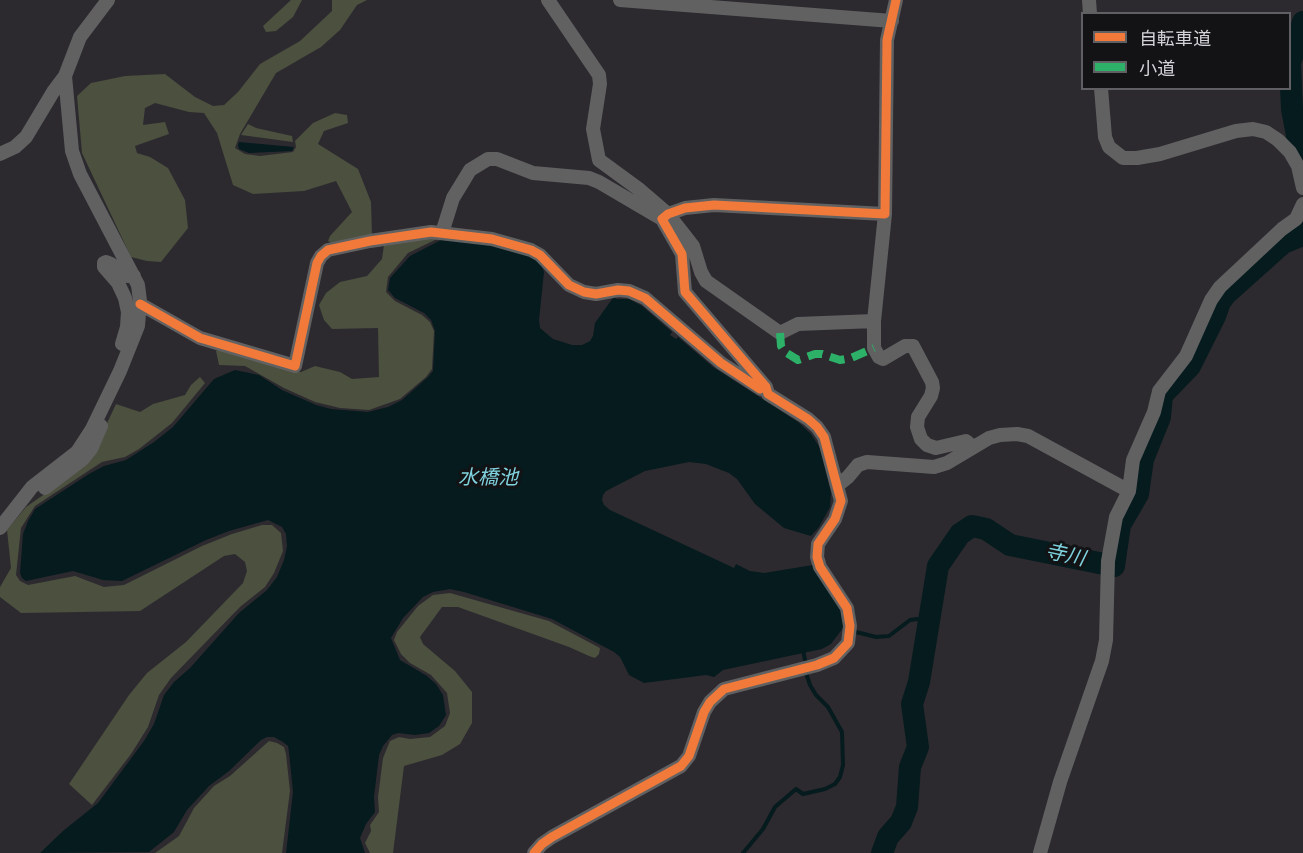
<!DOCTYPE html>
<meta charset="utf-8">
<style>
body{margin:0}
#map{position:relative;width:1303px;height:853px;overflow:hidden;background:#2c2a2f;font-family:Signika,"Noto Sans JP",sans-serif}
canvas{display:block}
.legend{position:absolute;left:1081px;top:12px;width:210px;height:78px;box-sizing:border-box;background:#131215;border:2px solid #605f63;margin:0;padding:8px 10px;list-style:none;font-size:18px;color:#d4d3d8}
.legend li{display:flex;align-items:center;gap:12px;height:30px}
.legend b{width:30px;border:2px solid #605f63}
</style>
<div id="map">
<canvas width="1303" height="853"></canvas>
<ul class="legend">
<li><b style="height:8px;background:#f17a3a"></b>自転車道</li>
<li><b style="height:8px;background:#2db169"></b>小道</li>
</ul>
</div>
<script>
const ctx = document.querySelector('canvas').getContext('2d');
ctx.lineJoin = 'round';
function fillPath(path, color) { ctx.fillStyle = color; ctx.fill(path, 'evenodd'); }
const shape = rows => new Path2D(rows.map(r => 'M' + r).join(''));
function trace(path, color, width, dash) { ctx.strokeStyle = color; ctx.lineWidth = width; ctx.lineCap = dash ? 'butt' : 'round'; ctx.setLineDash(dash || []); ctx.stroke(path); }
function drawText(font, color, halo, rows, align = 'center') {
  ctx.font = font + ' Signika,"Noto Sans JP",sans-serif'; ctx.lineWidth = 6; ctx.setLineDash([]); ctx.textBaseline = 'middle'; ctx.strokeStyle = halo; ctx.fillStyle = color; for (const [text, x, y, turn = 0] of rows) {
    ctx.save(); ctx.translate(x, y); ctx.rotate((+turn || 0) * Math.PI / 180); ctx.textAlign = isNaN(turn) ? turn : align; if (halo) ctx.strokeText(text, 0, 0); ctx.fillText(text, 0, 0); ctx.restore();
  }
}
const green = shape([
 [291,0,302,0,293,17,276,31,266,32,263,26],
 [332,0,367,0,357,5,340,30,321,47,276,73,240,134,235,148,245,154,260,156,293,152,296,147,295,141,313,123,335,113,347,115,348,123,324,131,318,144,358,169,371,202,372,235,334,244,328,241,330,236,352,212,336,181,304,191,253,194,233,185,217,133,204,113,189,112,155,103,145,108,143,125,165,122,169,134,135,146,137,153,150,157,168,168,185,200,188,228,161,262,147,261,131,257,82,153,77,96,91,83,125,76,165,74,195,97,213,106,224,105,238,92,260,64,300,41,332,11],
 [248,124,256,128,292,136,293,142,241,135],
 [413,238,439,238,408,253,388,277,386,292,395,301,422,315,430,322,434,331,432,369,426,377,400,399,369,410,340,408,315,402,284,388,245,366,219,365,216,351,221,348,301,372,315,366,340,372,352,379,379,377,378,328,332,329,324,320,319,305,326,293,340,282,367,276,382,259,384,245],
 [200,377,205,383,172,423,139,449,125,457,102,462,35,506,21,528,16,575,20,581,28,585,75,576,104,587,124,585,202,546,232,534,262,525,272,525,281,533,283,551,274,573,265,587,240,607,171,678,159,695,148,727,131,754,92,805,69,784,129,695,147,673,186,642,243,583,247,571,245,562,235,554,224,556,140,611,21,613,0,597,0,587,11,568,7,530,26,507,46,493,94,451,116,404,140,412,153,404,185,395,191,385],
 [450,593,549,621,600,648,599,654,595,658,589,656,569,647,458,607,442,607,420,637,423,644,455,671,472,692,472,723,460,744,442,755,404,766,393,853,370,853,365,843,371,831,370,825,379,812,378,797,383,758,390,741,399,737,410,739,430,737,445,726,450,713,447,693,431,675,410,663,401,654,394,640,397,632,418,606,433,595],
 [269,741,277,743,284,747,286,754,290,791,282,853,155,853,179,836,194,808,214,786,230,776]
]);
const water = shape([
 [239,142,294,147,292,151,249,153,239,149,238,145],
 [443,239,488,243,539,258,544,272,539,320,540,328,553,339,572,345,582,345,590,341,593,336,595,323,615,295,616,299,629,299,642,306,672,332,670,335,676,339,678,337,713,367,798,422,811,434,820,448,831,493,830,507,819,527,811,536,784,528,755,504,737,479,729,473,706,464,689,462,645,471,606,491,603,495,602,500,604,505,610,510,734,568,736,564,750,571,764,573,813,565,838,604,846,624,831,644,822,649,723,670,714,677,706,675,644,683,629,675,620,657,614,652,552,619,464,592,450,589,433,592,423,597,403,618,391,638,400,660,427,676,436,684,443,695,446,715,439,726,429,733,415,735,398,733,392,735,383,746,379,755,374,797,375,812,366,824,360,838,365,853,286,853,293,792,289,752,288,746,283,742,274,737,267,737,261,740,229,771,209,786,187,810,174,832,149,852,40,853,63,831,98,803,144,741,154,724,164,695,174,682,190,668,239,613,267,590,277,577,284,560,287,546,286,534,282,527,268,520,229,531,206,540,122,581,103,580,73,571,26,581,22,578,20,573,23,534,28,521,35,509,89,474,104,466,126,460,154,442,173,427,214,379,235,370,259,375,282,390,316,405,331,409,368,412,388,407,402,400,428,377,433,371,435,331,431,320,424,313,395,298,388,290,390,278,410,256]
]);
const stream = shape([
 [852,631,876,637,889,636,910,620,917,619,929,622],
 [803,650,805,660],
 [743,853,763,829,775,807,796,789,803,794,825,789,835,784,840,777,843,765,842,732,828,707,816,695,810,685,806,673]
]);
const river = shape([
 [1303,22,1290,63,1292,109,1299,146,1303,152],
 [882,853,888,837,901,822,907,807,910,767,918,747,912,704,919,682,938,566,960,534,972,526,986,529,1010,545,1114,566,1120,525,1138,494,1143,459,1160,417,1162,395,1190,366,1215,316,1220,302,1226,294,1283,243,1300,236,1303,233]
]);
const minor = shape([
 [548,0,599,75,600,84,593,129,599,160,640,190,668,214,693,246,701,272,706,281,780,333,798,324,874,321,885,214],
 [620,0,892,21],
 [1089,0,1090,14],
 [1101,88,1105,137,1109,147,1123,158,1137,158,1160,154,1236,131,1253,129,1266,132,1278,140,1290,152,1298,166,1303,188],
 [0,154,15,147,26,137,53,92,65,76,80,37,108,0],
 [442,233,453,198,464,180,470,170,488,159,497,159,533,173,589,178,599,182,662,219],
 [140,304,200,338,295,366,317,263,321,256,328,250,370,241,431,232,492,239,531,250,540,255,569,285,584,292,596,294,618,290,629,291,645,298,721,363,761,389],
 [874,321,874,348,879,357,883,359,905,346,913,346,932,382,933,388,931,396,918,417,917,427,921,439,927,445,936,448,966,441,973,447],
 [122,344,127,327,128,312,125,298,118,283,104,267,104,263,106,262,111,264,127,276,134,276],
 [838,485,848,477,858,465,867,462,934,467,947,463,989,438,1000,435,1017,434,1028,436,1129,491],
 [45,488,83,459,91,449,101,426],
 [0,528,32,487,77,452,92,429,120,371,138,326,140,301,138,285,80,174,72,151,65,76],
 [534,853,542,844,552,837,681,766,689,756,704,712,710,702,724,689,817,665,834,658,848,643,850,626,847,608,820,567,817,557,818,544,835,519,841,501,824,437,817,427,808,419,768,394,766,387,685,292,682,254,662,219,668,214,685,208,714,205,885,214,887,40,896,0],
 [1040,853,1060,782,1102,661,1106,640,1108,561,1116,517,1129,491,1133,460,1154,412,1159,391,1186,356,1211,300,1220,287,1282,229,1296,219,1303,204]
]);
const quiet = shape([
 [780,333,781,346,785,352,798,360,815,354,822,354,840,360,851,358,874,348]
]);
const cycleway = shape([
 [140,304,200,338,295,366,317,263,321,256,328,250,370,241,431,232,492,239,531,250,540,255,569,285,584,292,596,294,618,290,629,291,645,298,721,363,760,389],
 [534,853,542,844,552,837,681,766,689,756,704,712,710,702,724,689,817,665,834,658,848,643,850,626,847,608,820,567,817,557,818,544,835,519,841,501,824,437,817,427,808,419,768,394,766,387,685,292,682,254,662,219,668,214,685,208,714,205,885,214,887,40,896,0]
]);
const waterNames = [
 ["水橋池",488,479],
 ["寺川",1065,556,12]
];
fillPath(green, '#4b503f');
fillPath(water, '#051b1e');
trace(stream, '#051b1e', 4);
trace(river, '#051b1e', 22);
trace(minor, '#626162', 14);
trace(quiet, '#2db169', 8, [15, 8]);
trace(cycleway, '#f17a3a', 9);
drawText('italic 20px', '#7fd3de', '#131215', waterNames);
</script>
